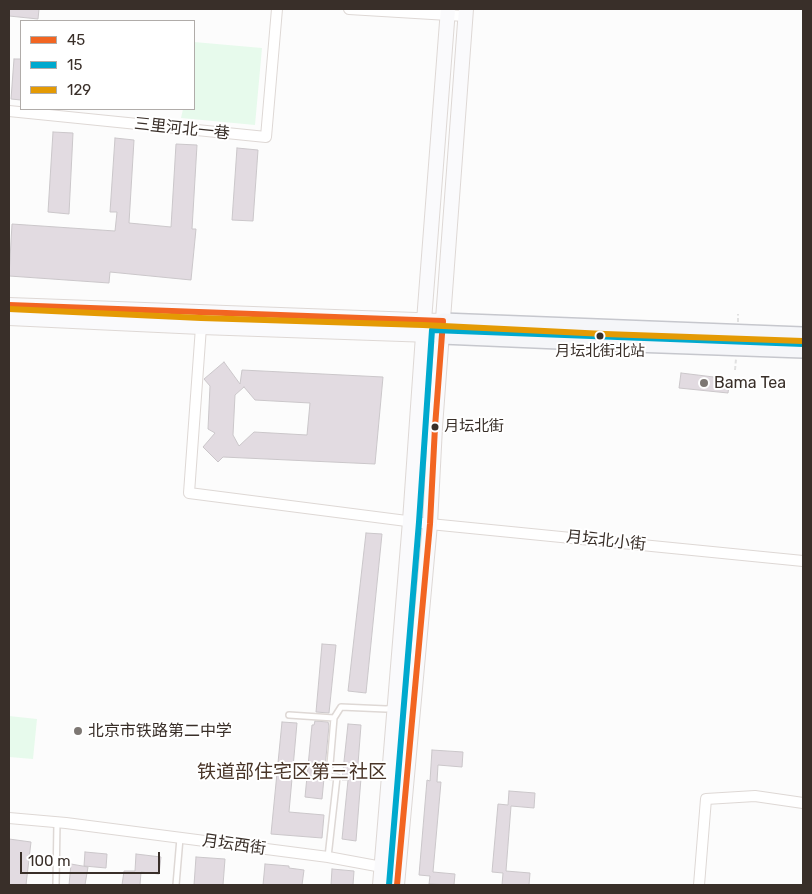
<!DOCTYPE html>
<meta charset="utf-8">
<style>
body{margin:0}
#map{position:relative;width:812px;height:894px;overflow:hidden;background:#fcfcfc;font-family:Rubik,sans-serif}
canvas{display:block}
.frame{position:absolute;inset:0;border:10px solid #392f29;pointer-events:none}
.legend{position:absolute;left:20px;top:20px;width:175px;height:90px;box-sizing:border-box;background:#fff;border:1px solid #b0aca9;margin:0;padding:6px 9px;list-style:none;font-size:15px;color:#392f29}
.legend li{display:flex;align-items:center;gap:10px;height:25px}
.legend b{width:25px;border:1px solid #b0aca9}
.scale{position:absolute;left:20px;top:852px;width:140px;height:22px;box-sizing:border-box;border:2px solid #392f29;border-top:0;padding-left:6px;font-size:15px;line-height:18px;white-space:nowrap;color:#392f29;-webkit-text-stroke:4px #fff;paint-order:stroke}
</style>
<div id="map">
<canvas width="812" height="894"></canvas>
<div class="frame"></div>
<ul class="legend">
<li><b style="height:6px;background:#f26522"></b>45</li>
<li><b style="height:6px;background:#00a9ce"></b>15</li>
<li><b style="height:6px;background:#e49a04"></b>129</li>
</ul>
<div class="scale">100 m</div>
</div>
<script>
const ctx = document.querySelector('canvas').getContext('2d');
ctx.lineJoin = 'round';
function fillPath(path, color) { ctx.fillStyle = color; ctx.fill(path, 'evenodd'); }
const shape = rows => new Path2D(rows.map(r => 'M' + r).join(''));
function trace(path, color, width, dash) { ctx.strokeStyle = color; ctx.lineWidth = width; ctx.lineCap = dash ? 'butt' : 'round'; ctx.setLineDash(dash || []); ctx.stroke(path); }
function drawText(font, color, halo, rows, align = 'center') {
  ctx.font = font + ' Rubik,"Noto Sans SC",sans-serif'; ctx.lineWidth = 4; ctx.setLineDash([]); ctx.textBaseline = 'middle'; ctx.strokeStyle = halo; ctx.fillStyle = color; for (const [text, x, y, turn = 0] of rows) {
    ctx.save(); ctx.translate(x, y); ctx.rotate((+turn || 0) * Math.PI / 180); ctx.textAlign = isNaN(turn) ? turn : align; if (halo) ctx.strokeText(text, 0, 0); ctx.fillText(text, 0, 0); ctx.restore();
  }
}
const green = shape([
 [194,42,262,48,255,125,181,118,183,109,194,109],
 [9,716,37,719,33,759,9,757]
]);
const building = shape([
 [9,9,39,9,38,19,9,16,9,9],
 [14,59,21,59,21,100,11,99,14,59],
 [53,132,73,133,69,214,48,212,53,132],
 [115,138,134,140,129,223,171,227,176,144,197,145,192,229,196,229,191,280,110,272,109,283,9,276,12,224,115,231,117,212,110,212,115,138],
 [237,148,258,150,253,221,232,220,237,148],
 [224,362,240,384,242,370,383,377,375,464,223,457,218,462,203,447,215,433,208,429,210,386,204,379,224,362],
 [244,387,255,400,310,403,307,435,254,432,239,446,233,435,235,395,244,387],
 [681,373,730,379,728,393,679,388,681,373],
 [366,533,382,534,366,693,348,691,366,533],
 [322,644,336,645,329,713,316,712,322,644],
 [315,721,328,722,329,726,322,799,305,797,312,725,314,725,315,721],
 [282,722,297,723,289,812,324,815,322,838,271,834,282,722],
 [348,724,361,725,357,777,361,778,356,841,342,839,348,780,342,780,348,724],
 [432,750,463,752,462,767,438,765,437,782,441,782,433,872,455,874,454,885,429,884,430,876,419,875,427,780,430,781,432,750],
 [509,791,535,793,534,808,511,806,506,871,530,873,529,885,502,885,503,873,492,872,498,804,508,805,509,791],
 [9,839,31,842,26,885,9,885,9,839],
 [85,852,107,854,106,868,84,866,85,852],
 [136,854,161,857,159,874,141,872,140,885,122,885,124,871,135,871,136,854],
 [196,857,225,859,223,885,194,885,196,857],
 [71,864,88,867,85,885,69,885,71,864],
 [265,864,289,866,289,868,304,870,302,885,263,885,265,864],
 [332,869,354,871,353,885,331,885,332,869]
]);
const path = shape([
 [738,322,738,314],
 [735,370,736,359]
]);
const lane = shape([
 [289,715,334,718,341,707,386,709,394,708],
 [328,857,337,777,329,776,334,718],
 [56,885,57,822],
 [176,885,180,838]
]);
const street = shape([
 [349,9,465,16],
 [9,111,266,137,277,9],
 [201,327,189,493,430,524,803,561],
 [9,818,66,823,328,857,382,867,399,868],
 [699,885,706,799,755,796,803,803]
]);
const secondary = shape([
 [9,305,443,321],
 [9,318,201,327,431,335],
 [380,885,410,521,424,321,448,9],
 [397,885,430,524,435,427,466,9]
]);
const primary = shape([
 [443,321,803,335],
 [442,336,605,343,803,350]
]);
const bus1 = shape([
 [9,305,443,321,435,427,430,524,397,885]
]);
const bus2 = shape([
 [389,885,419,522,432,330,803,344]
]);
const bus3 = shape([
 [9,309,201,318,423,325,605,334,803,341]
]);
const markers = [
 [600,336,4.5,"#392f29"],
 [704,383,5,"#7d7773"],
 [435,427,4.5,"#392f29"],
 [78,731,5,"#7d7773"]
];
const busNames = [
 ["月坛北街北站",600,352],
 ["月坛北街",444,427,"left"]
];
const streetNames = [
 ["三里河北一巷",182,129,6],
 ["月坛北小街",606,541,6],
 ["月坛西街",234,845,8]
];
const poiNames = [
 ["Bama Tea",714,383],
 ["北京市铁路第二中学",88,731]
];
const quarterNames = [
 ["铁道部住宅区第三社区",292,773]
];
fillPath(green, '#e7faec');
fillPath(building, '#e2dbe1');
trace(building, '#cbc7ca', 1);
trace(lane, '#ded8d5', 8);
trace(street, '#ded8d5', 12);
trace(secondary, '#ded8d5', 16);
trace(primary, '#c6c7cd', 18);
trace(path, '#e1e1e1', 2, [4, 2.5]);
trace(lane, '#fff', 5);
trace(street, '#fff', 10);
trace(secondary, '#fafafc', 14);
trace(primary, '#f5f6f9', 15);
trace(bus1, '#f26522', 6);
trace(bus2, '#00a9ce', 6);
trace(bus3, '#e49a04', 6);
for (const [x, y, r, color] of markers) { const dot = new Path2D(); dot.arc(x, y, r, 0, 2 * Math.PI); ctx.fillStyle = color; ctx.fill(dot); trace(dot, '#fff', 2); }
drawText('15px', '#392f29', '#fff', busNames);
drawText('16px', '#392f29', '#fff', streetNames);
drawText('16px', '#392f29', '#fff', poiNames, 'left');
drawText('19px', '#493528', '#fff', quarterNames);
</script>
